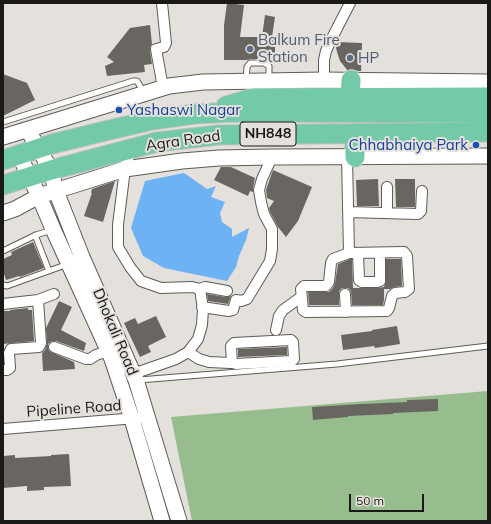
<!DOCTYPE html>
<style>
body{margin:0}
#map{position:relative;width:491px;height:524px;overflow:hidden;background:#e4e0db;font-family:Mulish,sans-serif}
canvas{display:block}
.frame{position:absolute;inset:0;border:4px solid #1b1917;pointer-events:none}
.scale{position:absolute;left:349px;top:494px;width:75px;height:18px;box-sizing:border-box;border:2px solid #1b1917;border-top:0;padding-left:5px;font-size:12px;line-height:14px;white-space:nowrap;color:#1b1917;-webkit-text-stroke:3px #e4e0db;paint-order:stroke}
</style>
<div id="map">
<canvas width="491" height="524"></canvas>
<div class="frame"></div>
<div class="scale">50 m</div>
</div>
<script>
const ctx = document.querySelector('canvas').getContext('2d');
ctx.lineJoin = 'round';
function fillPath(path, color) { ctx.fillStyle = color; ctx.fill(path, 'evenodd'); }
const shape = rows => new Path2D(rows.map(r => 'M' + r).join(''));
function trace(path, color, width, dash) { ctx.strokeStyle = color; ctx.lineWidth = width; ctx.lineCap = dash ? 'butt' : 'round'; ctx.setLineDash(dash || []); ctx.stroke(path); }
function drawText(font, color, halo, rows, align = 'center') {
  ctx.font = font + ' Mulish,sans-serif'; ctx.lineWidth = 4; ctx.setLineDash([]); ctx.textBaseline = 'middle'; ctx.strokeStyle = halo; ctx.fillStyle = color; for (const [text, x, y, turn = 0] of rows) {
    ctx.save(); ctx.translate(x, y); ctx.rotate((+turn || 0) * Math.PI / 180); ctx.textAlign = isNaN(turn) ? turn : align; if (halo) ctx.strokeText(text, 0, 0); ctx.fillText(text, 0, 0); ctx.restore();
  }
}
const green = shape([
 [488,391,488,521,192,521,171,417]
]);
const water = shape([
 [184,173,207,189,216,186,211,197,225,202,220,213,222,222,232,229,232,237,249,228,246,240,239,256,236,267,227,281,164,268,143,256,131,228,145,181]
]);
const building = shape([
 [227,3,244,5,240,37,262,37,265,15,275,17,272,37,275,37,275,60,267,60,264,59,250,59,247,60,224,60,224,25],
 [150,25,152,44,150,47,150,50,152,64,144,65,145,72,107,76,105,66,114,62,107,57,130,28],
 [337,42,362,43,361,71,358,71,352,69,347,70,344,66,340,61,338,55,336,48],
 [3,74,27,83,35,100,3,116],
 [221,167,231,167,255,178,253,188,253,192,250,191,248,196,214,180],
 [273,170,312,187,298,221,286,237,278,227,270,212,269,208,274,201,267,198,266,190],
 [378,179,379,206,357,206,356,180],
 [395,179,415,179,415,207,396,207],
 [115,181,103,222,84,216,92,193,91,193,92,189],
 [33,242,44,268,20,277,19,276,6,280,3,271,3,259,12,255,11,252],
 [350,259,352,259,353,288,377,288,384,287,386,281,386,259,401,259,402,286,394,287,390,289,384,289,384,300,383,305,352,305,351,291,348,288,342,288,339,291,339,305,309,305,308,292,329,292,333,288,335,283,338,264],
 [207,294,226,297,231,296,228,304,208,301],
 [59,301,72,307,61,330,86,343,84,351,56,341,53,341,50,342,48,344,48,348,49,351,74,362,75,369,43,371,42,353,45,350,47,343,46,328],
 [28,308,28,310,32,310,34,341,3,344,3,311,10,311,10,310],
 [156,316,166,337,148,346,151,352,140,357,124,323,135,318,138,324],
 [397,326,400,344,375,348,374,346,343,350,341,335,372,331,372,330],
 [287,347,287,355,238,357,238,349],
 [438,399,438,411,393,413,393,414,348,416,348,417,313,420,312,407,361,404,407,402,407,400],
 [69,454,71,486,44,487,44,490,27,491,27,486,3,488,3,456,15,455,15,458,51,456,51,455]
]);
const lane = shape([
 [246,80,247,67,250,63,264,63,269,66,269,80],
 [3,122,133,81,137,81,143,91],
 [35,235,49,271],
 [3,251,36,235,52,230],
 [3,285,7,286,68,264],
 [139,380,337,364,488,346]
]);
const street = shape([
 [162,3,166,43,164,47,156,49,163,88],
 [324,80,324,60,326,51,331,40,350,3],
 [131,149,125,169,118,225,118,247,130,267,141,281,161,288,192,287,200,289,203,309,202,325,198,339,188,352,176,359,133,374],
 [347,157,349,253,333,259,331,263,329,282,326,286,304,286,301,289,303,310,306,312,387,311,389,308,392,296,395,293,405,292,409,289,407,256,404,252,349,253],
 [348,212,418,214,421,211,422,191],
 [387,213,387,187],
 [358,253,359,280,362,282,377,282,380,281,380,253],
 [200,289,205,287,227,291],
 [345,294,346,312],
 [3,304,38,300,54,294],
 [202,307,229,311,233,310,236,300,241,301,247,299,270,261,272,249,272,229,264,214,261,202,259,190,262,179,272,157],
 [276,330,279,316,283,310,301,297],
 [54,347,86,359,90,359,96,355,108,351],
 [188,352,199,359,209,362,230,363,232,363,236,364,292,361,294,359,293,342,291,340,234,343,231,346,232,363],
 [3,370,7,370,10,368,9,353,11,349,39,347,41,343,38,300],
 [3,429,148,417]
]);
const secondary = shape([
 [28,130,38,148,51,170,56,191,82,257,136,380,179,521],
 [3,137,169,86,203,82,324,80,488,82],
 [19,155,39,196,53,229,112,359,132,419,162,521],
 [3,213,15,209,39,196,125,169,182,161,219,158,272,157,488,156]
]);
const highway = shape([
 [350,98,351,80],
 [226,106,253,98,488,97],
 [355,133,355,157],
 [3,160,52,144,105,131,152,120,195,114,235,112,488,113],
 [3,185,51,170,157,142,218,135,488,132]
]);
const markers = [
 [250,49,4,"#5c6f8a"],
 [350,58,4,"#5c6f8a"],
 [119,110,4,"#1a4fb4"],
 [476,145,4,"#1a4fb4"]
];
const shields = [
 [268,134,56]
];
const shieldNames = [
 ["NH848",268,134]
];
const serviceNames = [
 ["Balkum Fire",258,40],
 ["Station",258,57],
 ["HP",358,58]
];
const transitNames = [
 ["Yashaswi Nagar",127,110],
 ["Chhabhaiya Park",468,145,"right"]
];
const streetNames = [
 ["Agra Road",183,141,-8],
 ["Dhokali Road",115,332,67],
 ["Pipeline Road",74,409,-4]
];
fillPath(green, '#97bd8e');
fillPath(water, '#6db2f4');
fillPath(building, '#696661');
trace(lane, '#5f5c57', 7);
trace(street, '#5f5c57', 12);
trace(secondary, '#5f5c57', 17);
trace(highway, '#bfbfbe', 21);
trace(lane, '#fff', 5);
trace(street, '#fff', 10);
trace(secondary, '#fff', 15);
trace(highway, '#73caa8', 19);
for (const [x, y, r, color] of markers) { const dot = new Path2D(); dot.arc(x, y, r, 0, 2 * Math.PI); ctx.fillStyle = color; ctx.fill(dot); trace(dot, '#e4e0db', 1.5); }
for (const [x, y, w] of shields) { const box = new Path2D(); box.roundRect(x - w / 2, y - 12, w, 24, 3); ctx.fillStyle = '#e4e0db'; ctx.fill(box); trace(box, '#1b1917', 1); }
drawText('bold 14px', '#1b1917', null, shieldNames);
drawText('15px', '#4e5e75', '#e4e0db', serviceNames, 'left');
drawText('15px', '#164399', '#e4e0db', transitNames, 'left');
drawText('15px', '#1b1917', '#e4e0db', streetNames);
</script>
